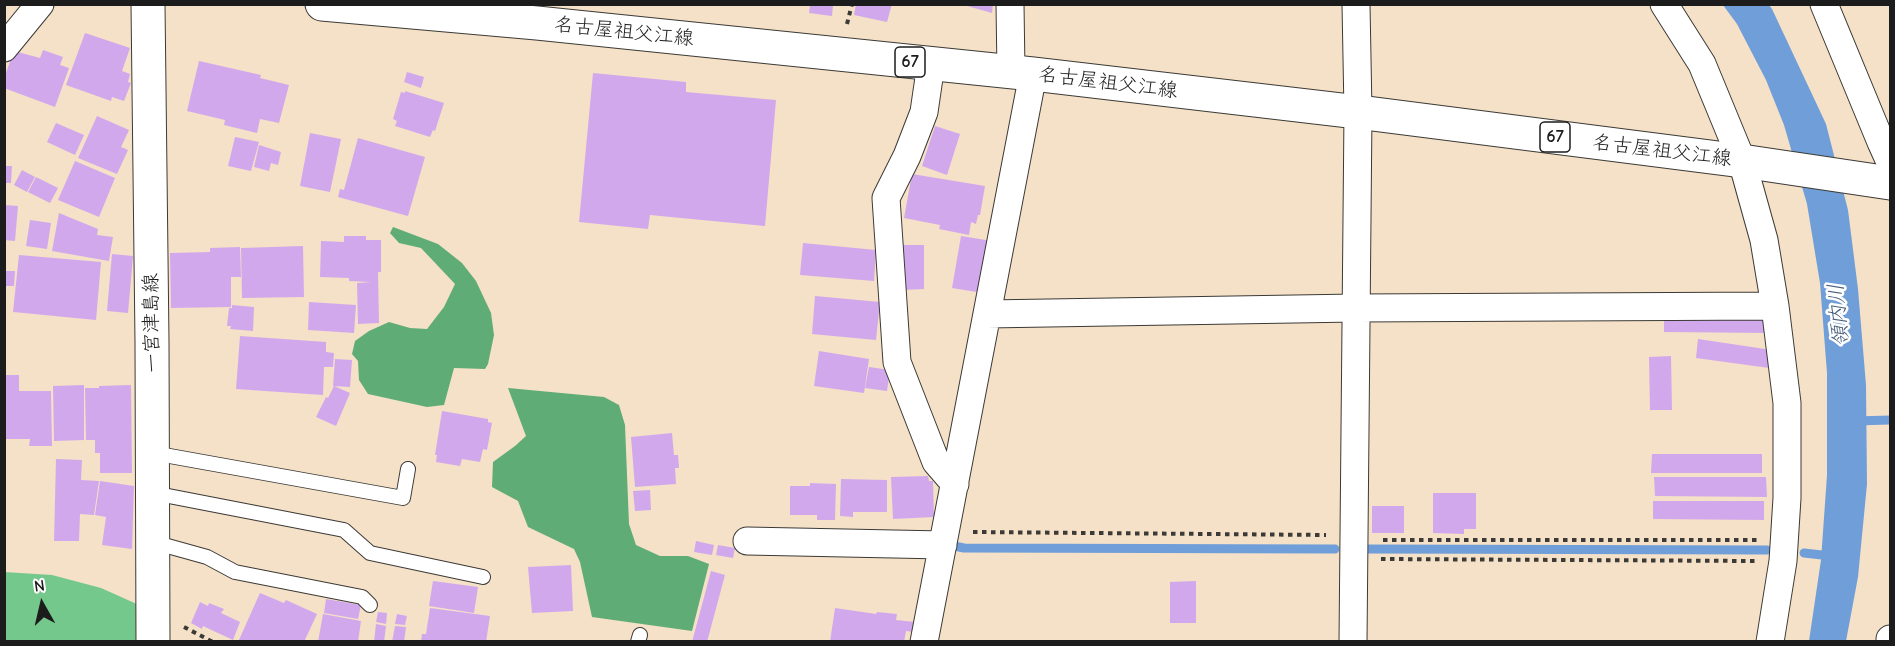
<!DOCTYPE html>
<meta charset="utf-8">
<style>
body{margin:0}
#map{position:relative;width:1895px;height:646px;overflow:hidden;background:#f4e1c7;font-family:"Comic Neue",sans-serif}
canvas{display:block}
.frame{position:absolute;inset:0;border:6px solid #1c1c1c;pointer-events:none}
.north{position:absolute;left:12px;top:574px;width:60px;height:60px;-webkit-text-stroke:4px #fff;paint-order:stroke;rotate:352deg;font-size:16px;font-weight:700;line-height:24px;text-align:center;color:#1c1c1c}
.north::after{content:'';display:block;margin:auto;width:21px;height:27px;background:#1c1c1c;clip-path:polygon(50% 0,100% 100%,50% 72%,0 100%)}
</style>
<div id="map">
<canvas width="1895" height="646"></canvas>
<div class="frame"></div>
<div class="north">N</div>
</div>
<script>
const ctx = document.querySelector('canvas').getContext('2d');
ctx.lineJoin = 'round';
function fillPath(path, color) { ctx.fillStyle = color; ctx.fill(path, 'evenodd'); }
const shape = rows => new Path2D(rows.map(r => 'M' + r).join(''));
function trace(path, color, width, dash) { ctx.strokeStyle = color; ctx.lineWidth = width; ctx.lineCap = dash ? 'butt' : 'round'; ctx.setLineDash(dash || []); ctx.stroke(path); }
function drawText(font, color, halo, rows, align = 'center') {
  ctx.font = font + ' "Comic Neue","Klee One",sans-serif'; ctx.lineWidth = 5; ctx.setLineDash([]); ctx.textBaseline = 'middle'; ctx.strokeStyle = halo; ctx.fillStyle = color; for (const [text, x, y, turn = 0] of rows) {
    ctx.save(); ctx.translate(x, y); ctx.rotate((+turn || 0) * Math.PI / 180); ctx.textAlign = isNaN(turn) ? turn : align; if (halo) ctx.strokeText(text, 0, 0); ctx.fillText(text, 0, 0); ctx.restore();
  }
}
const green = shape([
 [4,572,52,575,101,588,139,605,139,641,5,641]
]);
const forest = shape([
 [393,227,438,244,462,263,476,281,491,313,494,335,488,364,485,369,454,368,444,405,427,407,368,394,359,380,358,361,352,354,355,341,369,331,389,322,410,328,427,329,444,307,455,284,421,248,399,243,390,233],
 [508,388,604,397,619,405,625,425,629,524,636,545,660,556,688,556,709,564,692,631,592,617,580,562,574,549,528,527,518,501,492,487,493,462,515,446,526,436]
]);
const water = shape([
 [1723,5,1769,5,1772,9,1826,124,1848,210,1858,289,1866,385,1867,484,1858,577,1846,641,1809,641,1821,560,1827,475,1827,373,1820,283,1807,204,1784,125,1766,80,1737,24]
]);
const stream = shape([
 [1854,421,1890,420],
 [954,546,964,548,1335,549],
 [1366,549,1767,550],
 [1804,553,1831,556]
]);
const building = shape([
 [856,4,892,4,887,22,854,15],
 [960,4,993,4,992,13],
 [810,5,833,5,832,16,809,13],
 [85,33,130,48,122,71,130,74,128,82,131,83,124,101,112,97,111,101,66,85],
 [43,50,63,57,60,65,69,68,55,107,4,88,4,78,14,51,40,58],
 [199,61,261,75,260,78,289,85,279,123,260,119,257,133,224,125,225,120,187,111],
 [407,72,424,77,421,88,404,82],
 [593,73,686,82,686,92,776,100,765,226,650,215,648,229,579,222],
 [405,91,444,103,435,131,433,130,430,137,395,126,397,121,393,119,401,92,405,93],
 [97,116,129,130,121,147,128,150,117,174,78,158],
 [56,123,84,135,75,155,47,142],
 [935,126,960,134,947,175,922,166],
 [310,133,341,139,330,192,300,186],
 [235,137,259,142,251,171,228,166],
 [358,138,425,157,408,216,338,197,340,189,344,190],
 [259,145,281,152,278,165,271,163,269,171,254,167],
 [75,161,115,178,99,217,58,200],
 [4,166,12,166,11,183,4,183],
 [22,170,35,177,27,192,14,185],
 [912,174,985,186,980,215,978,215,976,224,971,222,969,235,939,229,940,225,904,218],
 [36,177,58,188,50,203,28,192],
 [4,205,18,206,15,241,4,240],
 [59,213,98,229,97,235,113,237,109,261,52,251],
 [30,220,51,223,47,249,26,246],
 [344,236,366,236,366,240,381,240,381,272,378,272,379,323,358,324,357,283,371,282,349,281,349,278,320,277,321,241,344,242],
 [961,236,992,241,983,293,952,288],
 [803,243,876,250,874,281,800,275],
 [902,245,924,245,924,289,902,290],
 [303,246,304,297,242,298,241,248],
 [240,247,241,277,231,277,231,307,171,308,170,253,210,252,210,248],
 [112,254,133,256,128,313,107,311],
 [19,255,101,262,96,320,13,312],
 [4,271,15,271,14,286,4,286],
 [815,296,880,302,876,340,812,334],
 [309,302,356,305,354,333,308,330],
 [232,305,254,307,253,331,230,329,231,326,227,326,229,308,232,308],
 [1664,317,1769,317,1768,333,1664,332],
 [240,336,326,342,326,352,334,353,333,367,324,367,323,395,236,389],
 [1698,339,1772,350,1769,368,1696,358],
 [819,351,869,359,864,393,814,386],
 [1671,356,1672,410,1650,410,1649,357],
 [335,359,352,360,350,387,333,386],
 [869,367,890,370,887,391,865,388],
 [4,375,19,375,19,391,51,391,52,446,29,446,30,439,4,439],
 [84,385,84,440,54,441,53,386],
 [131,385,132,473,100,473,100,453,95,453,95,440,86,440,85,388,99,388,99,386],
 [334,386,350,393,336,426,316,417,326,397,328,398],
 [442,411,488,419,488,422,492,423,487,450,483,449,480,462,462,459,460,466,436,462,437,455,435,455],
 [672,433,674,455,678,455,679,468,675,468,676,484,635,487,631,437],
 [1652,454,1762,454,1762,473,1651,473],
 [56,459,82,460,81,480,99,481,94,515,80,514,79,541,54,541],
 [928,476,929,481,933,481,934,517,893,519,891,477],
 [1654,477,1766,477,1767,497,1655,496],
 [841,479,887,480,887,512,853,512,853,517,840,516],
 [100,481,134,486,132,549,102,545,106,517,95,515],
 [810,483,836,484,835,520,817,520,817,515,790,515,790,486,810,486],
 [650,490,651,510,635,511,633,491],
 [1433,493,1476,493,1476,529,1464,529,1464,534,1433,533],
 [1653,501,1764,501,1764,520,1653,519],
 [1372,506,1404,506,1404,533,1372,533],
 [696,541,714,545,712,555,694,552],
 [718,545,735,548,733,558,716,555],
 [571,565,573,611,532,613,528,567],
 [711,571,725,575,707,642,692,642],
 [433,581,478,587,474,613,429,606],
 [1196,581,1196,623,1170,623,1170,582],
 [260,593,284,603,286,600,317,614,304,642,238,642],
 [326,599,361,605,358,619,324,613],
 [200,602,208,606,209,603,224,609,221,613,240,622,233,640,203,626,202,629,191,623],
 [430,608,490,616,486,642,421,642,422,634,426,634],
 [835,608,876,614,877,612,897,614,896,620,915,622,914,632,906,631,904,642,830,642],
 [378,612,387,613,386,624,376,622],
 [323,614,361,621,358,642,318,642],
 [397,614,407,616,405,625,395,624],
 [376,624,386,626,384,642,374,642],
 [395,626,406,627,404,642,392,642]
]);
const path = shape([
 [847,24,852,4],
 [973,532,1326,535],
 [1383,540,1757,540],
 [1381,559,1755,561],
 [184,627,213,642]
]);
const lane = shape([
 [153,453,403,498,408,469],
 [153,493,344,530,370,553,483,577],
 [153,542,207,557,235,572,362,597,370,605],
 [638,642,640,635]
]);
const street = shape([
 [1010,4,1011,72],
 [1664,4,1702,64,1742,161,1764,240,1775,306,1787,403,1787,498,1783,561,1770,642],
 [1824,4,1881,142,1890,162],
 [4,48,40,4],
 [931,64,924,112,907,156,886,198,897,362,936,462,955,484],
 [987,314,1356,308,1775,306],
 [747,541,943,545],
 [924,642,1033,74],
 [1353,642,1358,112,1356,4],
 [1890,642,1890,639]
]);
const secondary = shape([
 [148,4,152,342,153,642]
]);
const primary = shape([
 [322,4,537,23,1033,74,1358,112,1742,161,1890,183]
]);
const shields = [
 [910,62,30],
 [1555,137,30]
];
const shieldNames = [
 ["67",910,62],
 ["67",1555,137]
];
const streetNames = [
 ["名古屋祖父江線",624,32,6],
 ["名古屋祖父江線",1108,83,7],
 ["名古屋祖父江線",1662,151,7],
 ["一宮津島線",152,323,-91]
];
const waterNames = [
 ["領内川",1839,315,-95]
];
fillPath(green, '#75c88b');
fillPath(forest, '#60ac77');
fillPath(water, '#709ed9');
trace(stream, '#709ed9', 9);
fillPath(building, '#d2a8ed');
trace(lane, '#3c3a36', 16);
trace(street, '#3c3a36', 29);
trace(secondary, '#3c3a36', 35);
trace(primary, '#3c3a36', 35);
trace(path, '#3c3a36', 4, [4.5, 4.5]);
trace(lane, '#fff', 14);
trace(street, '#fff', 27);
trace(secondary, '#fff', 33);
trace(primary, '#fff', 33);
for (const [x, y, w] of shields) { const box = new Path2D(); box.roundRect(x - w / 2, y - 15, w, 30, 4.5); ctx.fillStyle = '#fff'; ctx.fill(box); trace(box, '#1c1c1c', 1.5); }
drawText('bold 18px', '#1c1c1c', null, shieldNames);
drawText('20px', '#1c1c1c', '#fff', streetNames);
drawText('italic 21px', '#465d7a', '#fff', waterNames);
</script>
